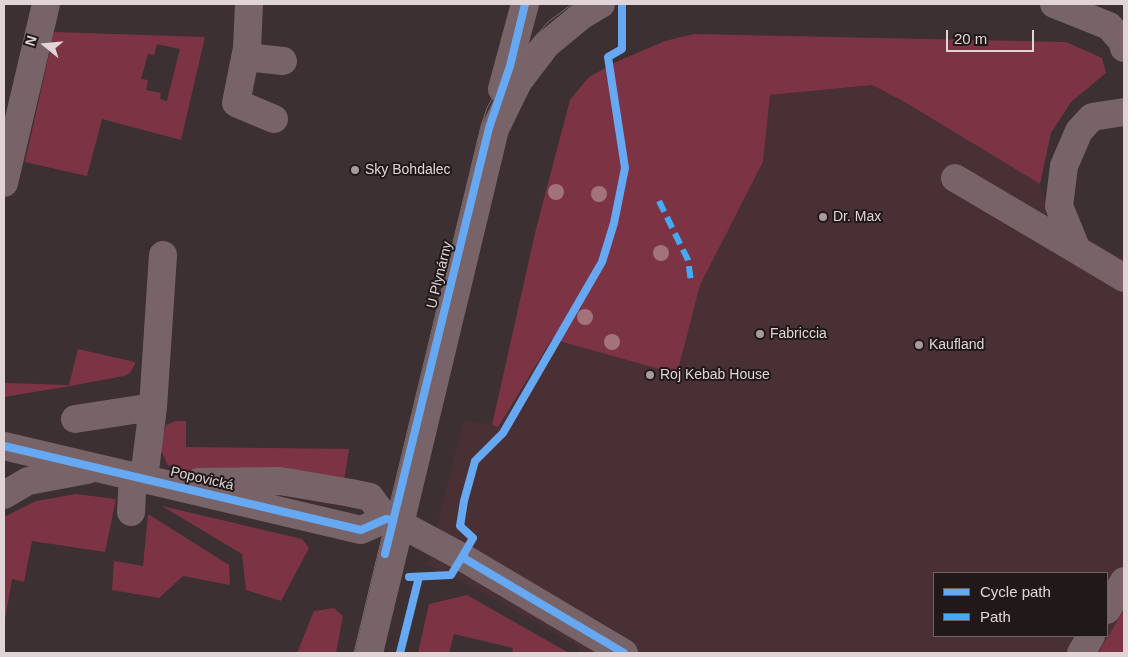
<!DOCTYPE html>
<meta charset="utf-8">
<style>
body{margin:0}
#map{position:relative;width:1128px;height:657px;overflow:hidden;background:#3c3033;font-family:Arial,sans-serif}
canvas{display:block}
.frame{position:absolute;inset:0;border:5px solid #e1d4d6;pointer-events:none}
.legend{position:absolute;left:933px;top:572px;width:175px;height:65px;box-sizing:border-box;background:#211819;border:1px solid #6e6365;margin:0;padding:6px 9px;list-style:none;font-size:15px;color:#e1d4d6}
.legend li{display:flex;align-items:center;gap:10px;height:25px}
.legend b{width:25px;border:1px solid #6e6365}
.north{position:absolute;left:20px;top:20px;width:50px;height:50px;-webkit-text-stroke:4px #211819;paint-order:stroke;rotate:287deg;font-size:14px;font-weight:700;line-height:20px;text-align:center;color:#e1d4d6}
.north::after{content:'';display:block;margin:auto;width:18px;height:22px;background:#e1d4d6;clip-path:polygon(50% 0,100% 100%,50% 72%,0 100%)}
.scale{position:absolute;left:946px;top:30px;width:88px;height:22px;box-sizing:border-box;border:2px solid #e1d4d6;border-top:0;padding-left:6px;font-size:15px;line-height:18px;white-space:nowrap;color:#e1d4d6;-webkit-text-stroke:4px #211819;paint-order:stroke}
</style>
<div id="map">
<canvas width="1128" height="657"></canvas>
<div class="frame"></div>
<ul class="legend">
<li><b style="height:6px;background:#66a8f1"></b>Cycle path</li>
<li><b style="height:6px;background:#42abf6"></b>Path</li>
</ul>
<div class="north">N</div>
<div class="scale">20 m</div>
</div>
<script>
const ctx = document.querySelector('canvas').getContext('2d');
ctx.lineJoin = 'round';
function fillPath(path, color) { ctx.fillStyle = color; ctx.fill(path, 'evenodd'); }
const shape = rows => new Path2D(rows.map(r => 'M' + r).join(''));
function trace(path, color, width, dash) { ctx.strokeStyle = color; ctx.lineWidth = width; ctx.lineCap = dash ? 'butt' : 'round'; ctx.setLineDash(dash || []); ctx.stroke(path); }
function drawText(font, color, halo, rows, align = 'center') {
  ctx.font = font + ' Arial,sans-serif'; ctx.lineWidth = 4; ctx.setLineDash([]); ctx.textBaseline = 'middle'; ctx.strokeStyle = halo; ctx.fillStyle = color; for (const [text, x, y, turn = 0] of rows) {
    ctx.save(); ctx.translate(x, y); ctx.rotate((+turn || 0) * Math.PI / 180); ctx.textAlign = isNaN(turn) ? turn : align; if (halo) ctx.strokeText(text, 0, 0); ctx.fillText(text, 0, 0); ctx.restore();
  }
}
const built = shape([
 [872,85,903,101,1040,184,1051,218,1124,259,1124,610,1098,653,578,653,579,647,470,586,427,565,464,420,498,426,552,339,677,374,700,285,763,162,770,95],
 [934,573,1107,573,1107,636,934,636]
]);
const green = shape([
 [54,32,205,37,181,140,102,119,87,176,25,162],
 [157,44,180,49,167,101,160,99,161,93,146,90,148,80,141,79,148,54,154,55],
 [694,34,1066,42,1102,58,1106,73,1071,102,1051,133,1040,184,903,101,872,85,770,95,763,162,700,285,677,374,552,339,498,427,492,425,536,229,570,100,589,77,616,62,665,41],
 [78,349,135,362,135,364,130,373,124,376,70,386,4,397,4,383,69,385],
 [176,421,186,421,186,447,349,449,344,482,176,470,167,464,160,448,166,425],
 [76,494,116,499,105,552,32,541,24,582,12,579,4,625,4,517,36,501],
 [162,506,302,539,309,548,281,601,246,590,242,554],
 [148,514,229,565,230,585,183,576,159,598,112,590,114,561,143,566],
 [467,595,569,653,512,653,513,648,454,634,449,653,418,653,429,604],
 [334,608,343,616,336,653,297,653,314,611],
 [1124,610,1124,653,1098,653]
]);
const minor = shape([
 [249,4,247,48,255,58,283,61],
 [1054,4,1109,26,1122,41,1124,48],
 [247,48,236,103,274,119],
 [502,89,525,4],
 [1124,112,1092,117,1079,131,1064,166,1059,206,1077,250,1124,278],
 [955,178,1077,250],
 [4,183,46,4],
 [75,419,153,407],
 [4,446,361,530,386,519,393,520,462,557,624,653],
 [144,478,153,407,163,255],
 [199,482,280,481,351,493,370,497,386,519],
 [4,495,28,481,87,470],
 [131,512,133,475],
 [1107,610,1124,581],
 [369,653,495,129,518,82,546,45,581,16,601,4],
 [1081,653,1091,636]
]);
const tram = shape([
 [354,653,481,126,487,108,510,66,548,22,572,4]
]);
const quiet = shape([
 [659,201,688,260,691,281]
]);
const cycleway = shape([
 [4,446,361,530,386,519,393,520],
 [385,554,489,128,510,66,525,4],
 [462,557,624,653],
 [409,577,451,575,462,557,473,538,460,526,464,501,475,461,503,433,602,262,614,223,625,168,608,57,622,49,622,4],
 [400,653,419,577]
]);
const trees = [
 [556,192],
 [599,194],
 [661,253],
 [585,317],
 [612,342]
];
const markers = [
 [355,170,5,"#a79b9d"],
 [823,217,5,"#a79b9d"],
 [760,334,5,"#a79b9d"],
 [919,345,5,"#a79b9d"],
 [650,375,5,"#a79b9d"]
];
const poiNames = [
 ["Sky Bohdalec",365,170],
 ["Dr. Max",833,217],
 ["Fabriccia",770,334],
 ["Kaufland",929,345],
 ["Roj Kebab House",660,375]
];
const streetNames = [
 ["U Plynárny",440,275,-76],
 ["Popovická",202,479,13]
];
fillPath(built, '#483034');
fillPath(green, '#7c3445');
trace(minor, '#786468', 28);
trace(tram, '#796b6e', 1);
trace(quiet, '#42abf6', 6, [12, 6]);
trace(cycleway, '#66a8f1', 8);
ctx.fillStyle = '#a3737c';
for (const [x, y] of trees) { ctx.beginPath(); ctx.arc(x, y, 8, 0, 2 * Math.PI); ctx.fill(); }
for (const [x, y, r, color] of markers) { const dot = new Path2D(); dot.arc(x, y, r, 0, 2 * Math.PI); ctx.fillStyle = color; ctx.fill(dot); trace(dot, '#211819', 2); }
drawText('14px', '#e1d4d6', '#211819', poiNames, 'left');
drawText('14px', '#e1d4d6', '#211819', streetNames);
</script>
